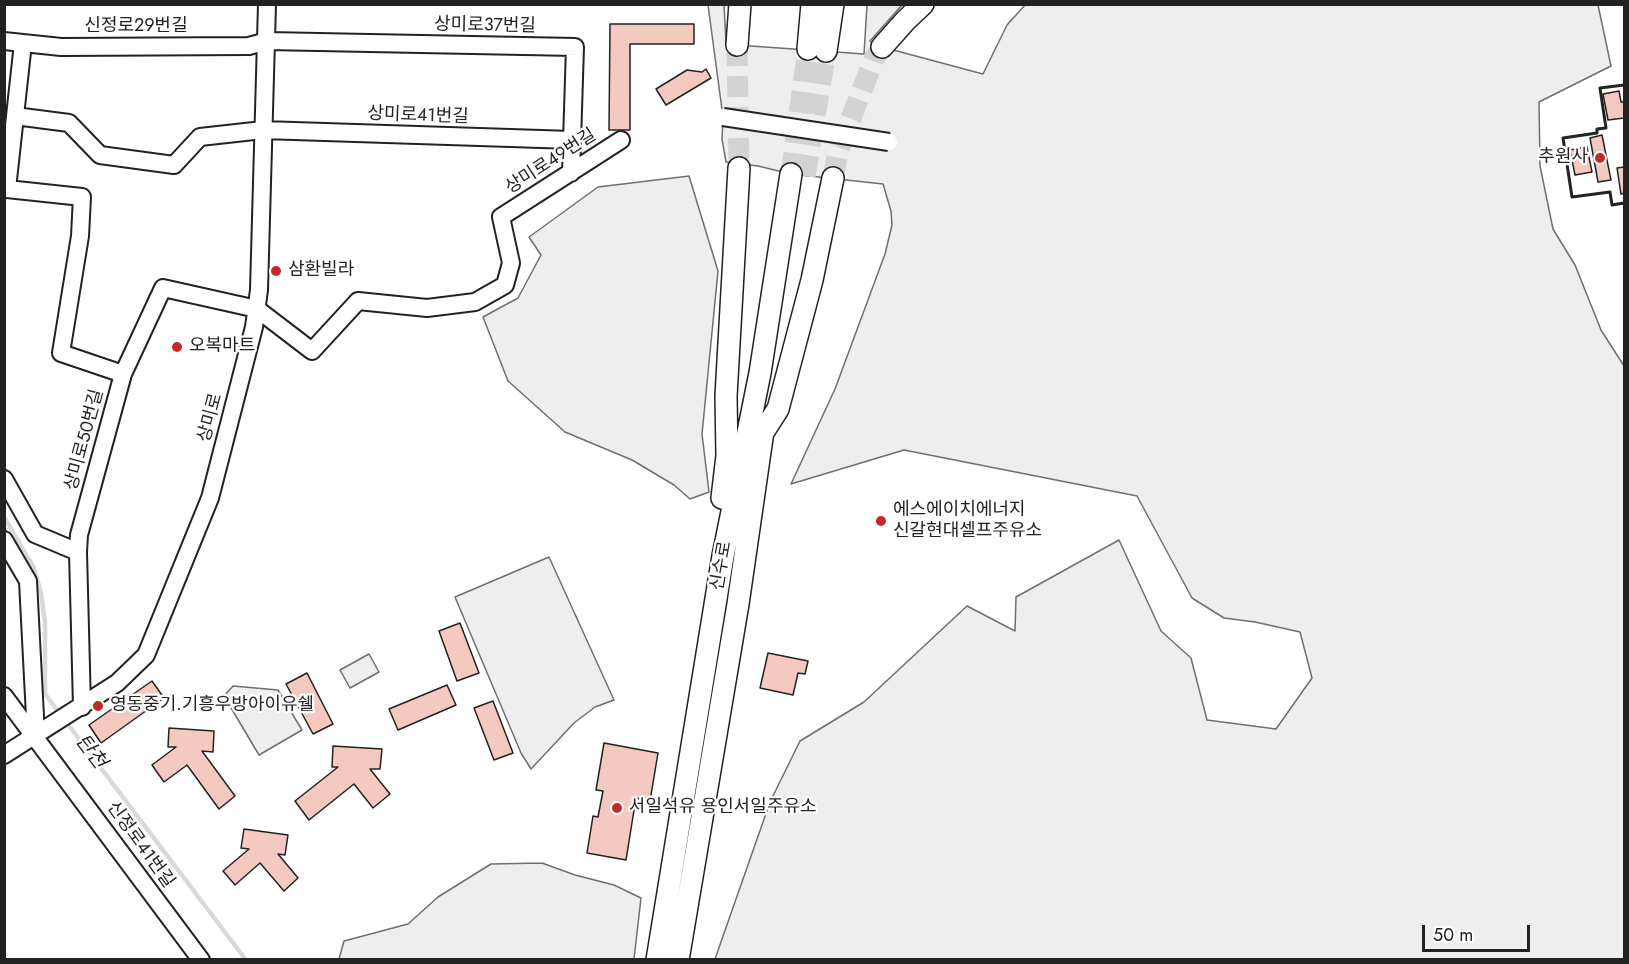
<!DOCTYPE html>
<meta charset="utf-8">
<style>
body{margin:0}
#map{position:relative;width:1629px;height:964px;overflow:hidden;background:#fff;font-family:Jost,sans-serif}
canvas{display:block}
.frame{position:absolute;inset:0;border:6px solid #222;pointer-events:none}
.scale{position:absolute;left:1422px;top:925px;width:108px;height:27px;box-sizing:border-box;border:3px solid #222;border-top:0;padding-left:8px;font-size:18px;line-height:21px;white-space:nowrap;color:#222;-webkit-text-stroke:4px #fff;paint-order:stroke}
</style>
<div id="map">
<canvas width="1629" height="964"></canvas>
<div class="frame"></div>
<div class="scale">50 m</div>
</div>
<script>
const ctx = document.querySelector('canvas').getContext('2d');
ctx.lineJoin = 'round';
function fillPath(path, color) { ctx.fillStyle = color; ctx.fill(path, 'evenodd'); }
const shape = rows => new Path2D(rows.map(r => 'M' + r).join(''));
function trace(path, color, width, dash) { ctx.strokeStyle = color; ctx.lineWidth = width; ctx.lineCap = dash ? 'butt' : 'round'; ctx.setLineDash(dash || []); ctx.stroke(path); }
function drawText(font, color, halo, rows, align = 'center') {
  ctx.font = font + ' Jost,"Noto Sans KR",sans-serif'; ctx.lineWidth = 4.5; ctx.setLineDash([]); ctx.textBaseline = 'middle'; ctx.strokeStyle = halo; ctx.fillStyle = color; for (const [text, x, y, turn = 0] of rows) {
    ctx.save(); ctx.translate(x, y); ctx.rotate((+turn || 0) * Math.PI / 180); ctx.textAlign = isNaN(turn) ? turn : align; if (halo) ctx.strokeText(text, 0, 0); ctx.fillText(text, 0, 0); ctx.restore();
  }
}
const green = shape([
 [708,5,724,5,726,42,737,45,864,54,867,5,902,5,870,41,882,47,983,74,1007,25,1025,5,1598,5,1611,66,1539,102,1540,166,1553,229,1575,265,1601,330,1624,366,1624,959,715,959,770,802,800,741,864,702,967,606,1015,631,1016,597,1119,540,1161,631,1191,658,1207,720,1276,729,1312,678,1300,632,1255,622,1224,618,1192,598,1137,496,904,450,791,484,835,389,885,254,892,225,891,211,883,184,791,174,758,166,726,162,722,139,723,117,708,5],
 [689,176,718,271,702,434,709,492,690,499,674,485,632,460,565,432,508,381,483,317,518,298,541,255,529,237,598,187,689,176],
 [549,557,614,700,595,707,574,723,531,769,521,753,455,597,549,557],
 [369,654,379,672,350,688,340,670,369,654],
 [233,686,278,690,302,730,259,755,224,696,233,686],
 [542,863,575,875,614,885,641,898,634,959,339,959,344,941,408,924,438,897,491,864,542,863]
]);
const stream = shape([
 [4,517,34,568,41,593,45,622,45,694,246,960]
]);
const building = shape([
 [610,24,694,24,694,44,630,44,630,130,609,130,610,24],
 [706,69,711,78,666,105,656,89,687,70,702,72,706,69],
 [1619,91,1621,102,1624,102,1624,118,1608,120,1603,94,1619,91],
 [1602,135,1611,180,1598,182,1590,138,1602,135],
 [1587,147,1592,172,1575,175,1570,150,1587,147],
 [1624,167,1624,193,1621,194,1617,168,1624,167],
 [460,623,479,673,457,681,439,631,460,623],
 [768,653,808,661,805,674,798,673,793,695,760,688,768,653],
 [307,673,333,724,313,734,286,684,307,673],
 [152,681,164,698,101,743,89,725,152,681],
 [447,685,456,705,398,730,389,709,447,685],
 [493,701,513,753,494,760,474,708,493,701],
 [169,728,214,731,213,752,202,751,235,796,219,809,187,765,164,782,152,765,176,747,168,747,169,728],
 [604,743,658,753,650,801,636,798,626,860,587,853,593,816,598,817,603,791,596,790,604,743],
 [333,746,382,749,380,769,370,769,390,794,373,808,354,784,309,820,295,801,338,767,332,767,333,746],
 [244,829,288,835,285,855,278,854,298,878,284,891,260,863,235,885,223,871,249,849,241,848,244,829]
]);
const majorTunnel = shape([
 [737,45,739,168],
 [791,174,808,49],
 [805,176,826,51],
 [833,178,838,152,874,59,882,47]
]);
const minor = shape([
 [4,41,61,47,249,46,267,41,575,47,571,173],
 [23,43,7,189,82,197,80,236,61,353,123,374],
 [15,116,69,123,100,155,174,165,200,137,263,130,572,140],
 [4,479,35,534,78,552],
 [4,540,28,581,36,736],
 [4,696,201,960],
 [82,707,78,552,79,535,123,374,163,288,257,309,312,351,358,301,427,308,475,302,505,285,511,263,501,217,621,140],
 [4,755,117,683,146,655,210,498,254,327,259,290,267,4]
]);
const major = shape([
 [737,45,740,4],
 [882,47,906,20,923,4],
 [808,49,812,4],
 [826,51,833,4],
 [762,434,778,409,812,280,833,178],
 [722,498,727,456,726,396,739,168],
 [657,960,723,556,760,373,791,174],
 [678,960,738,604,764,424]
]);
const minorBridge = shape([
 [723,117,889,142]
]);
const wall = shape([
 [1624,85,1600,88,1606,128,1597,129,1597,133,1563,138,1572,197,1610,192,1612,205,1624,203]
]);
const markers = [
 [1600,158,6,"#c62828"],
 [276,271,6,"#c62828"],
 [177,347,6,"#c62828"],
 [881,521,6,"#c62828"],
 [98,706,6,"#c62828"],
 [617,808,6,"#c62828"]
];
const streetNames = [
 ["상미로37번길",485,26,1],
 ["신정로29번길",136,27],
 ["상미로41번길",418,116,2],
 ["상미로49번길",551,162,-33],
 ["상미로",211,418,-75],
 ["상미로50번길",85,440,-75],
 ["신수로",722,566,-80],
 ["신정로41번길",140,845,54]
];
const poiNames = [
 ["추원사",1588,158,"right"],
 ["삼환빌라",288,271],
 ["오복마트",189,347],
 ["에스에이치에너지",893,511],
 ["신갈현대셀프주유소",893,532],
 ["영동중기.기흥우방아이유쉘",110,706],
 ["서일석유 용인서일주유소",629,808]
];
const waterNames = [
 ["탄천",90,752,53]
];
fillPath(green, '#eee');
trace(green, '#6f6f6f', 1.5);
trace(stream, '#d9d9d9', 4.5);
fillPath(building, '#f3c9c0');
trace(building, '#222', 1.5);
trace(majorTunnel, '#d3d3d3', 21, [21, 10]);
trace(minor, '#222', 20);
trace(major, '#222', 24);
trace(minor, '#fff', 16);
trace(major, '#fff', 21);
trace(minorBridge, '#222', 20, []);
trace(minorBridge, '#fff', 16);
trace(wall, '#222', 3);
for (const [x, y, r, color] of markers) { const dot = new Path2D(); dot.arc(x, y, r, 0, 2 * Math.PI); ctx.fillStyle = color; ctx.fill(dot); trace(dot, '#fff', 2); }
drawText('18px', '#222', '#fff', streetNames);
drawText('18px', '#222', '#fff', poiNames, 'left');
drawText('italic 20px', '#222', '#fff', waterNames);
</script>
